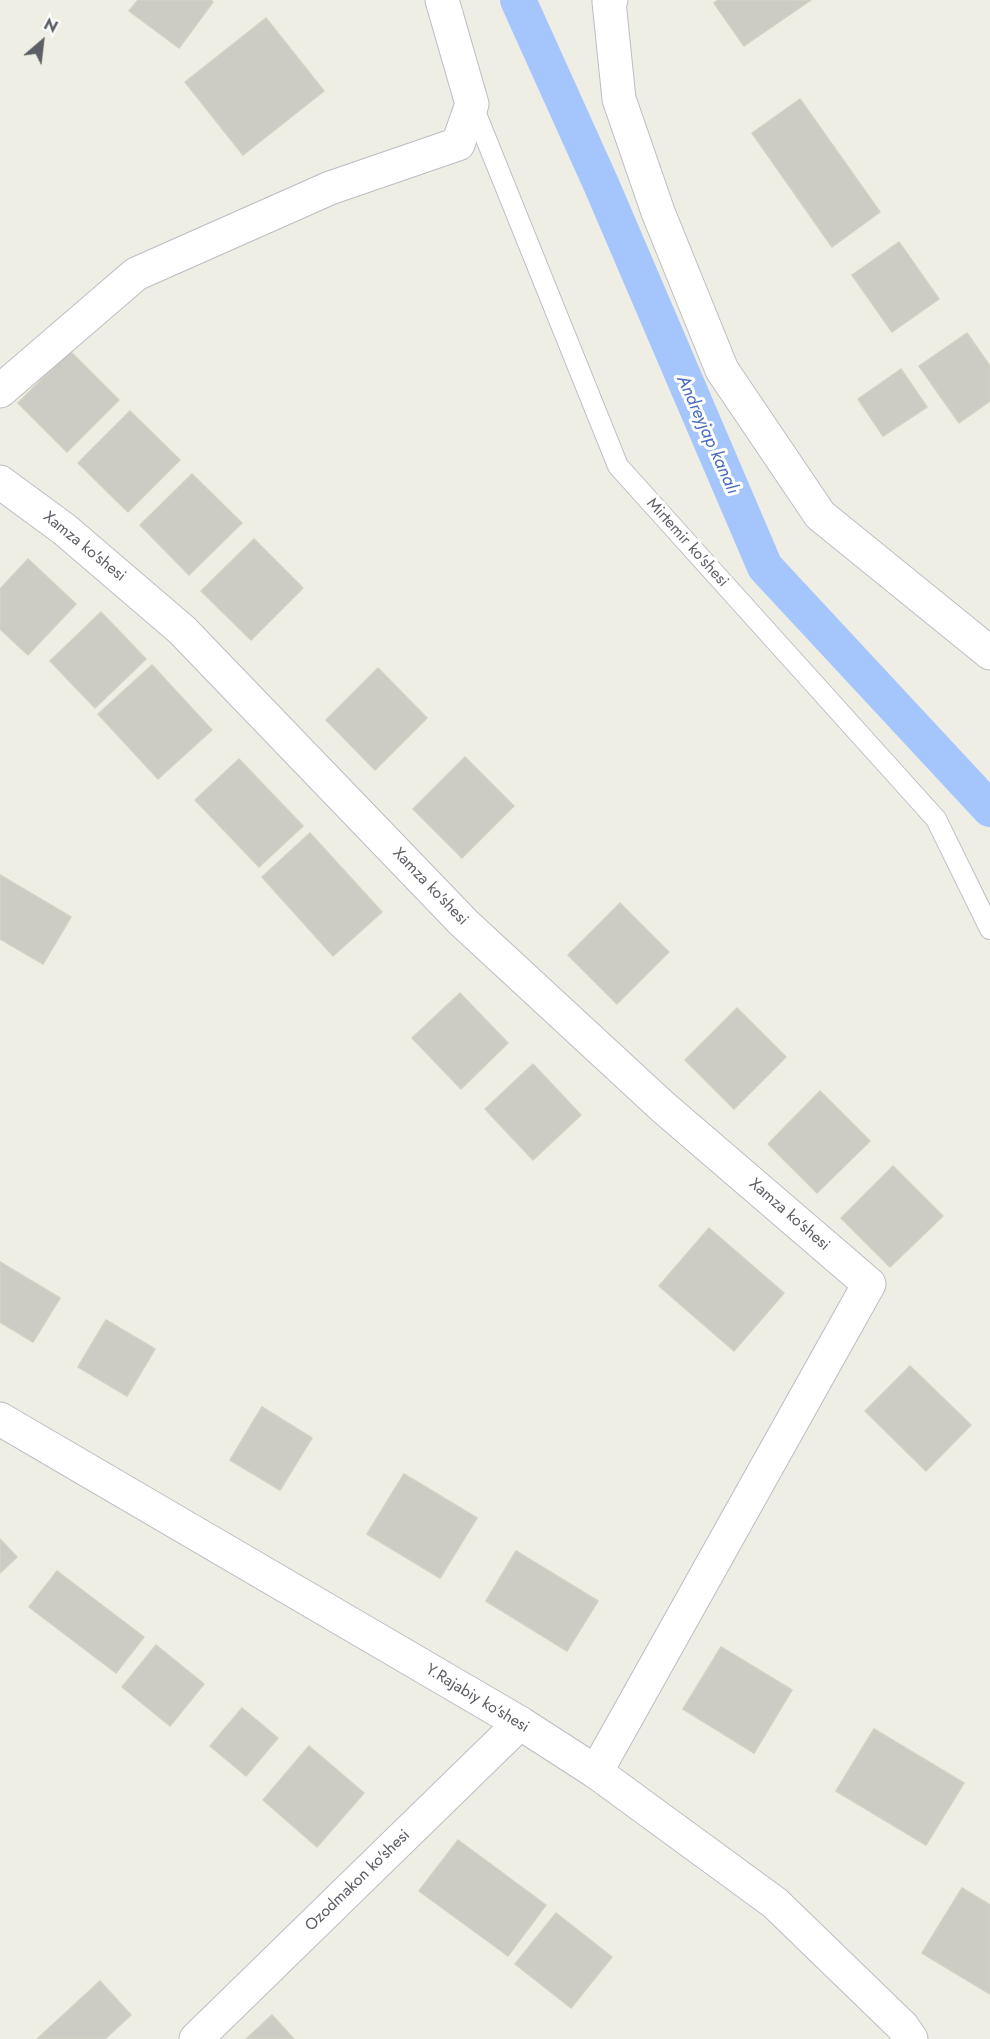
<!DOCTYPE html>
<meta charset="utf-8">
<style>
body{margin:0}
#map{position:relative;width:990px;height:2039px;overflow:hidden;background:#eeeee4;font-family:Jost,sans-serif}
canvas{display:block}
.north{position:absolute;left:12px;top:12px;width:60px;height:60px;-webkit-text-stroke:4px #fff;paint-order:stroke;rotate:28deg;font-size:16px;font-weight:700;line-height:24px;text-align:center;color:#5c5e65}
.north::after{content:'';display:block;margin:auto;width:21px;height:27px;background:#5c5e65;clip-path:polygon(50% 0,100% 100%,50% 72%,0 100%)}
</style>
<div id="map">
<canvas width="990" height="2039"></canvas>
<div class="north">N</div>
</div>
<script>
const ctx = document.querySelector('canvas').getContext('2d');
ctx.lineJoin = 'round';
const shape = rows => new Path2D(rows.map(r => 'M' + r).join(''));
function trace(path, color, width, dash) { ctx.strokeStyle = color; ctx.lineWidth = width; ctx.lineCap = dash ? 'butt' : 'round'; ctx.setLineDash(dash || []); ctx.stroke(path); }
function fillPath(path, color) { ctx.fillStyle = color; ctx.fill(path, 'evenodd'); }
function drawText(font, color, halo, rows, align = 'center') {
  ctx.font = font + ' Jost,sans-serif'; ctx.lineWidth = 6; ctx.setLineDash([]); ctx.textBaseline = 'middle'; ctx.strokeStyle = halo; ctx.fillStyle = color; for (const [text, x, y, turn = 0] of rows) {
    ctx.save(); ctx.translate(x, y); ctx.rotate((+turn || 0) * Math.PI / 180); ctx.textAlign = isNaN(turn) ? turn : align; if (halo) ctx.strokeText(text, 0, 0); ctx.fillText(text, 0, 0); ctx.restore();
  }
}
const canal = shape([
 [518,0,601,184,765,567,990,809]
]);
const building = shape([
 [138,0,211,0,213,2,179,48,129,11,138,0],
 [718,0,811,0,744,46,714,3,718,0],
 [266,18,324,91,243,155,185,82,266,18],
 [800,99,880,212,832,247,752,133,800,99],
 [899,242,939,299,892,332,852,275,899,242],
 [967,333,990,366,990,401,959,423,919,366,967,333],
 [70,351,119,400,67,452,18,403,70,351],
 [901,369,927,407,883,436,858,399,901,369],
 [130,411,180,460,128,512,78,463,130,411],
 [192,474,242,523,189,575,140,525,192,474],
 [254,539,303,588,251,640,201,591,254,539],
 [28,559,76,604,28,655,0,629,0,589,28,559],
 [101,612,146,659,95,708,50,661,101,612],
 [152,665,212,730,158,779,98,714,152,665],
 [378,668,427,718,375,770,326,720,378,668],
 [465,757,514,806,462,858,413,809,465,757],
 [239,759,303,826,259,867,195,800,239,759],
 [310,833,382,912,333,956,262,877,310,833],
 [0,875,71,917,43,964,0,939,0,875],
 [620,903,669,952,617,1004,568,955,620,903],
 [460,993,508,1043,461,1089,412,1038,460,993],
 [737,1008,786,1057,734,1109,685,1060,737,1008],
 [533,1064,581,1115,533,1160,485,1109,533,1064],
 [820,1091,870,1141,817,1193,768,1144,820,1091],
 [893,1166,943,1216,890,1267,841,1218,893,1166],
 [709,1228,784,1293,734,1351,659,1286,709,1228],
 [0,1262,60,1298,33,1342,0,1322,0,1262],
 [106,1320,155,1349,127,1396,78,1367,106,1320],
 [910,1366,971,1425,926,1471,865,1411,910,1366],
 [262,1407,312,1438,280,1490,230,1460,262,1407],
 [404,1474,477,1518,440,1578,367,1534,404,1474],
 [0,1539,17,1557,0,1573,0,1539],
 [516,1551,598,1601,567,1651,486,1601,516,1551],
 [57,1571,144,1637,116,1673,29,1607,57,1571],
 [156,1645,204,1684,170,1726,122,1687,156,1645],
 [721,1647,792,1690,754,1753,683,1709,721,1647],
 [242,1708,278,1738,246,1776,210,1746,242,1708],
 [874,1729,964,1783,926,1845,836,1791,874,1729],
 [309,1746,364,1793,317,1847,263,1800,309,1746],
 [458,1840,546,1905,508,1956,419,1891,458,1840],
 [962,1888,990,1905,990,1994,922,1953,962,1888],
 [556,1913,612,1957,571,2008,515,1964,556,1913],
 [100,1981,131,2015,105,2039,37,2039,100,1981],
 [272,2015,294,2039,246,2039,272,2015]
]);
const service = shape([
 [472,104,618,466,936,819,990,929]
]);
const minor = shape([
 [611,0,609,2,619,99,658,212,722,370,820,515,990,653],
 [0,391,136,274,330,188,458,144,472,104,442,0],
 [0,482,64,529,182,630,464,923,663,1107,869,1284,596,1772],
 [196,2039,520,1723]
]);
const tertiary = shape([
 [0,1419,520,1723,596,1772,775,1903,902,2026,911,2039]
]);
const streetNames = [
 ["Mirtemir ko'shesi",687,543,48],
 ["Xamza ko'shesi",84,547,39],
 ["Xamza ko'shesi",430,887,46],
 ["Xamza ko'shesi",789,1215,41],
 ["Y.Rajabiy ko'shesi",477,1699,31],
 ["Ozodmakon ko'shesi",358,1881,-44]
];
const waterNames = [
 ["Andreyjap kanalı",707,435,66]
];
trace(canal, '#a5c6fd', 36);
fillPath(building, '#cccbc4');
trace(building, '#d3d1c3', 1.5);
trace(service, '#bcbdc3', 22);
trace(minor, '#bcbdc3', 35);
trace(tertiary, '#bcbdc3', 35);
trace(service, '#fff', 20);
trace(minor, '#fff', 33);
trace(tertiary, '#fff', 33);
drawText('16px', '#5c5e65', '#fff', streetNames);
drawText('italic 18px', '#486bc1', '#fff', waterNames);
</script>
